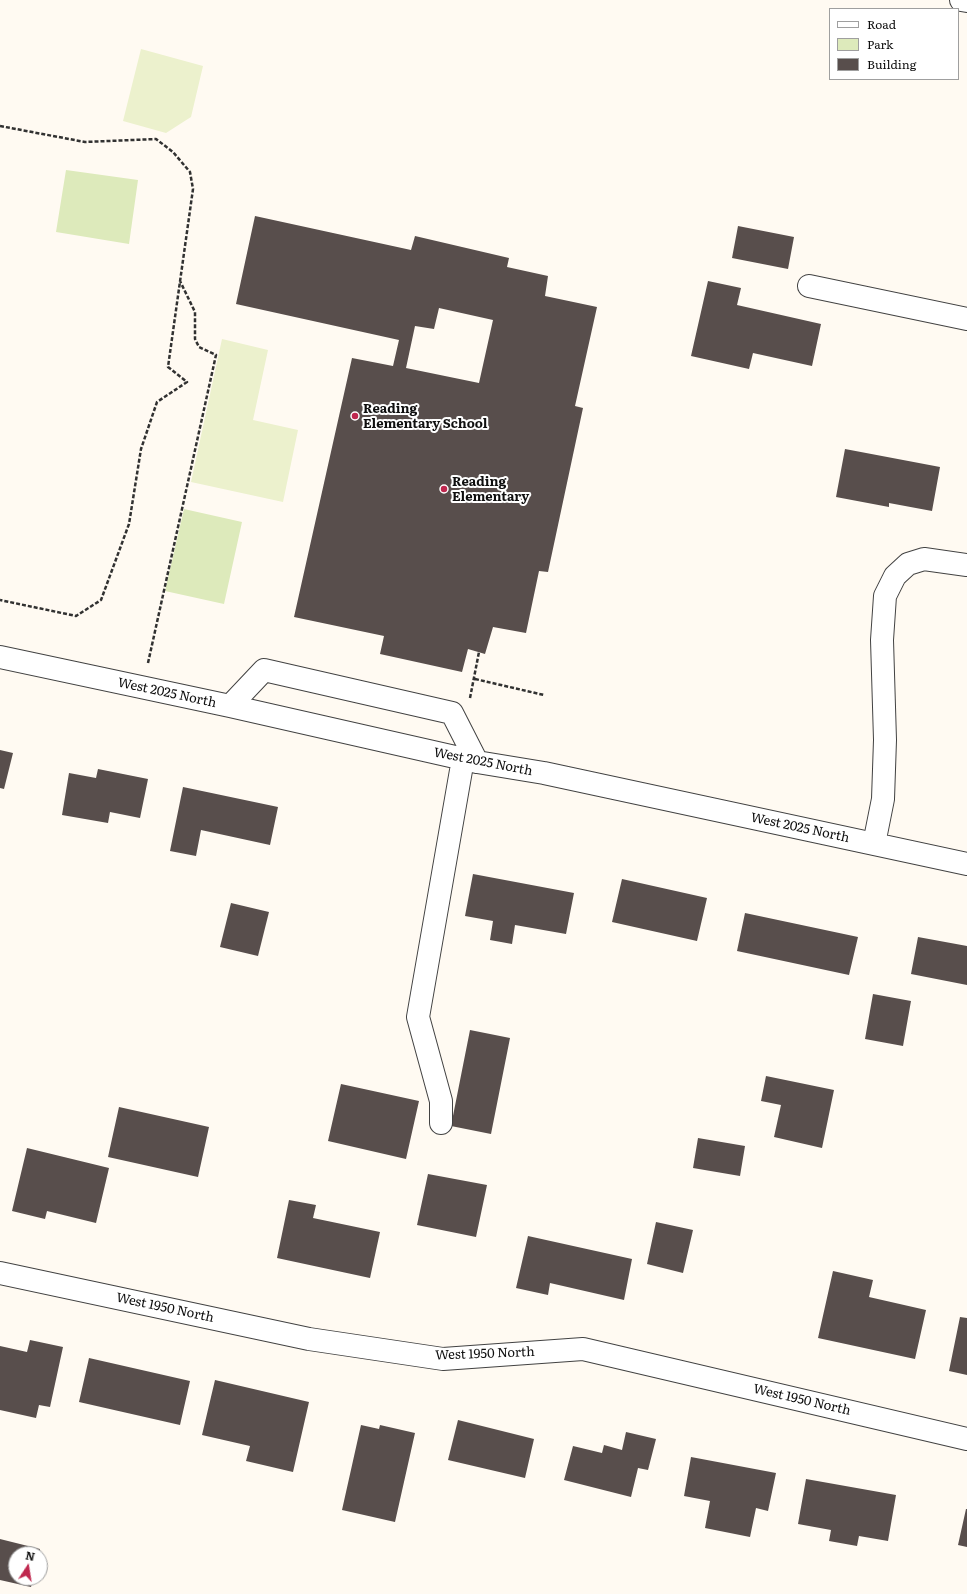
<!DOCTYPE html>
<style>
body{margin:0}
#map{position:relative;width:967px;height:1594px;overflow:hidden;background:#fffaf2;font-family:Literata,serif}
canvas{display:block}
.legend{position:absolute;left:829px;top:8px;width:130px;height:72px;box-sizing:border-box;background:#fff;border:1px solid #9f9f9f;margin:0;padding:5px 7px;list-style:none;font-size:12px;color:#0f0f0f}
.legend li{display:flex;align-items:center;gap:8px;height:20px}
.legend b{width:20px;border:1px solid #9f9f9f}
.north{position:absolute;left:8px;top:1546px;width:40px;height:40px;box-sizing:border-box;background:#fff;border:1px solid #9f9f9f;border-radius:50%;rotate:12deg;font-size:11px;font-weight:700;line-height:16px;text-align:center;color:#0f0f0f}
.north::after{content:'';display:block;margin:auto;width:14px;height:18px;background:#bf274e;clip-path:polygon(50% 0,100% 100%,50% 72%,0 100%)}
</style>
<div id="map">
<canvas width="967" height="1594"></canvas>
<ul class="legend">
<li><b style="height:5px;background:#fff"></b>Road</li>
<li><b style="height:11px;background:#ddeabb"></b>Park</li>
<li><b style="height:11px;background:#584e4c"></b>Building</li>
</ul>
<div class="north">N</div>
</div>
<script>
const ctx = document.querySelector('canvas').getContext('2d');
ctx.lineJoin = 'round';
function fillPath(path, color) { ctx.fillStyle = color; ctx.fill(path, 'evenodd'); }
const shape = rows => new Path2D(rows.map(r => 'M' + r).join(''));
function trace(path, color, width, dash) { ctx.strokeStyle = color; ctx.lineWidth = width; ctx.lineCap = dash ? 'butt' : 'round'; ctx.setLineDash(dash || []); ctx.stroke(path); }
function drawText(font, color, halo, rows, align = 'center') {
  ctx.font = font + ' Literata,serif'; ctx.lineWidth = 4; ctx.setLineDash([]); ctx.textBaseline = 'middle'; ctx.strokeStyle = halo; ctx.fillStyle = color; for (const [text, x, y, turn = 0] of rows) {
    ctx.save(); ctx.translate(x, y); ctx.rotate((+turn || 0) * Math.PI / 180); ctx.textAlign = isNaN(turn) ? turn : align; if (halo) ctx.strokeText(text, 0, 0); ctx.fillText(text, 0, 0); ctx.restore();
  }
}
const green = shape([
 [66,170,138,180,129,244,56,232],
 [184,509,242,522,224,604,165,591]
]);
const pitch = shape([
 [141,49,203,66,191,117,166,133,123,121],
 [222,339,268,350,253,420,298,430,283,502,191,482]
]);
const building = shape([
 [255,216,411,250,415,236,509,258,507,267,548,276,545,296,597,307,575,406,583,408,548,572,539,571,526,633,493,627,485,654,468,649,462,672,380,654,384,636,294,617,352,358,393,366,399,340,236,304],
 [439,308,493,320,479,383,406,368,415,326,434,329],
 [738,226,794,237,788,269,732,258],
 [708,281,741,288,737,305,821,324,812,366,753,353,749,369,691,356],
 [845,449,940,467,932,511,889,503,889,507,836,497],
 [0,750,13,753,4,789,0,788],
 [98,769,148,779,140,818,110,812,108,823,62,815,69,773,96,778],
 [183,787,278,807,270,845,201,830,196,856,170,851],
 [473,874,574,893,566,934,515,925,512,944,490,940,493,921,465,916],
 [622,879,707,898,697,941,612,922],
 [231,903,269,912,258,956,220,947],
 [745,913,858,937,849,975,737,951],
 [918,937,967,946,967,985,911,974],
 [873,994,911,1001,903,1046,865,1039],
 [470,1030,510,1038,491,1134,451,1126],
 [766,1076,834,1090,822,1148,774,1137,781,1105,761,1101],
 [341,1084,419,1101,406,1159,328,1141],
 [119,1107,209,1127,198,1177,108,1157],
 [698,1138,745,1146,740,1176,693,1168],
 [27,1148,109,1168,96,1223,47,1211,45,1219,12,1211],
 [428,1174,487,1185,476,1237,417,1225],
 [289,1200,316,1205,313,1218,380,1232,370,1278,277,1258],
 [656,1222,693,1230,683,1273,647,1264],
 [528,1236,632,1259,624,1300,550,1283,548,1295,516,1288],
 [833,1271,873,1280,869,1297,926,1310,915,1359,818,1338],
 [960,1317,967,1318,967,1375,949,1371],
 [30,1340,63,1347,50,1407,39,1405,36,1418,0,1410,0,1346,27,1352],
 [89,1358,190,1381,180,1425,79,1402],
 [215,1380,309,1402,293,1472,246,1461,250,1446,202,1435],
 [458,1420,534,1439,525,1478,448,1460],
 [361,1425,379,1429,380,1425,415,1433,395,1522,342,1510],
 [626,1432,656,1439,648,1470,638,1468,631,1497,564,1480,573,1446,602,1453,604,1445,622,1450],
 [691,1457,776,1473,768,1511,756,1508,750,1537,705,1528,710,1501,684,1496],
 [806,1479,896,1495,888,1541,859,1536,857,1546,829,1541,831,1530,798,1524],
 [966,1509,967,1509,967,1547,958,1545],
 [0,1539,40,1549,39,1554,16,1554,16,1578,33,1578,31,1587,0,1580]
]);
const path = shape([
 [0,126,85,142,156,139,173,152,190,172,193,189,168,367,187,382,157,402,141,449,129,524,101,600,76,616,0,600],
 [148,663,216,355,199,347,195,339,195,312,180,281],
 [475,679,544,695],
 [470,698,479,652]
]);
const minor = shape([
 [961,0,967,1],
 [809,286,967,319],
 [0,657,230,706,477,762,544,773,967,864],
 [230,706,264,670,452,713,477,762],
 [874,844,883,799,885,740,882,640,885,596,895,576,908,564,924,559,967,565],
 [441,1123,441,1101,418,1017,463,759],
 [0,1273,309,1339,443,1359,583,1349,967,1439]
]);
const markers = [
 [355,416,4,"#bf274e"],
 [444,489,4,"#bf274e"]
];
const poiNames = [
 ["Reading",363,409],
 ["Elementary School",363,424],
 ["Reading",452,482],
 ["Elementary",452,497]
];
const streetNames = [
 ["West 2025 North",167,693,12],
 ["West 2025 North",483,762,11],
 ["West 2025 North",800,828,12],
 ["West 1950 North",165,1308,12],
 ["West 1950 North",485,1354,-2],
 ["West 1950 North",802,1400,13]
];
fillPath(green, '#ddeabb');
fillPath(pitch, '#ecf1cd');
fillPath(building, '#584e4c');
trace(minor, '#424242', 24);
trace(path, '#313131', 2.5, [4, 2]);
trace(minor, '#fff', 22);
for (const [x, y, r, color] of markers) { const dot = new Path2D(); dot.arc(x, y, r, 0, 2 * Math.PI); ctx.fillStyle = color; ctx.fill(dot); trace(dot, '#fff', 1.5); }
drawText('bold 13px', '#0f0f0f', '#fff', poiNames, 'left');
drawText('13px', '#0f0f0f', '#fff', streetNames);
</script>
